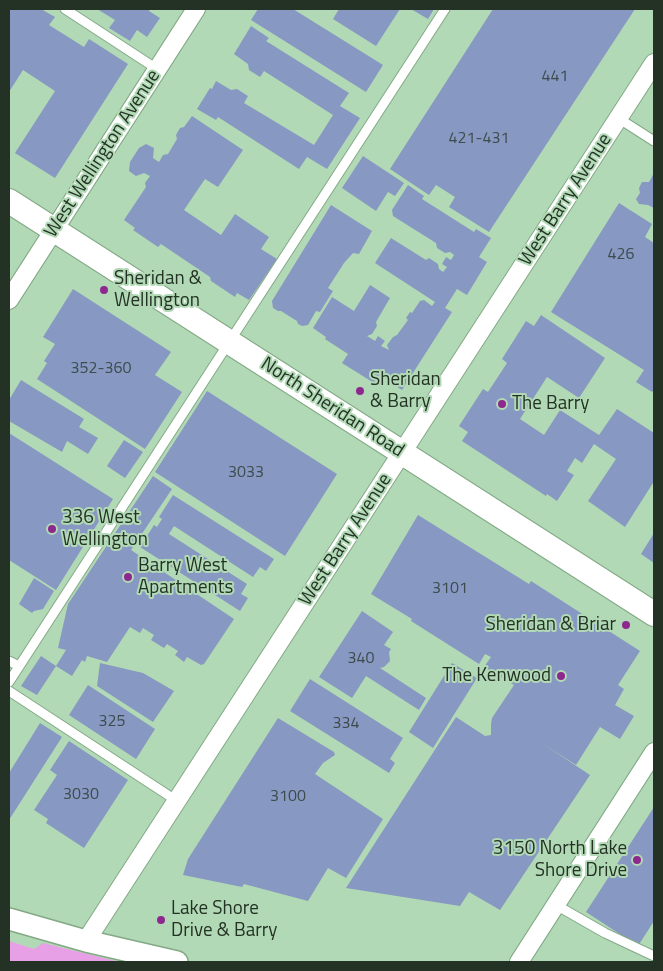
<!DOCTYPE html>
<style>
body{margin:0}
#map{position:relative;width:663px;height:971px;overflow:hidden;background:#b2d9b5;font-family:"Titillium Web",sans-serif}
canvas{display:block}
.frame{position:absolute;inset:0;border:10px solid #233224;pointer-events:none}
</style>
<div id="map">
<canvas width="663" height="971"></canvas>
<div class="frame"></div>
</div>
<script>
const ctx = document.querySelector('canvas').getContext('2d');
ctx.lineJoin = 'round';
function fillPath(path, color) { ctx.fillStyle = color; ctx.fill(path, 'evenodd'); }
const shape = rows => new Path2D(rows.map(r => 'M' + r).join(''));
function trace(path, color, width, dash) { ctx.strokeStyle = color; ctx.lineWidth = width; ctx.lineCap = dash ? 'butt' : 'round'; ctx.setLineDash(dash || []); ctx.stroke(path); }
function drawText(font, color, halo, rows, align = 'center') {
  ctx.font = font + ' "Titillium Web",sans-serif'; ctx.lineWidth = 4; ctx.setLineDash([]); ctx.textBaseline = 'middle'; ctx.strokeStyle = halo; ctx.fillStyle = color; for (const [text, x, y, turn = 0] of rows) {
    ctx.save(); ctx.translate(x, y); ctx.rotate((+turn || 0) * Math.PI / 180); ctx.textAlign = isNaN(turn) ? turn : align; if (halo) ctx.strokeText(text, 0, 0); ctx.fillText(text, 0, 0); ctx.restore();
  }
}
const green = shape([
 [9,941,34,949,43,943,120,962,9,962]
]);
const building = shape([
 [9,9,41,9,55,17,49,25,84,47,89,39,128,64,55,178,15,153,55,91,23,70,9,92],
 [97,9,150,9,149,11,160,18,147,37,137,30,130,41,109,28,115,20],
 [258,9,293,9,383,65,366,92,251,20],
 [339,9,400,9,376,46,333,19],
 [411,9,434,9,428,19],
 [493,9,635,9,489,232,449,207,455,197,436,185,429,195,390,169],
 [251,26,269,38,266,41,349,93,340,106,360,118,327,169,307,157,299,169,218,117,216,120,197,109,210,88,212,89,216,81,231,90,237,89,248,96,244,103,314,145,333,115,264,71,260,77,249,70,248,64,234,54],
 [192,116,243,150,218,187,205,179,184,210,221,235,235,214,269,237,261,249,277,259,249,300,237,293,235,297,211,281,210,277,161,244,158,247,133,230,135,228,124,220,146,187,145,183,150,176,144,173,136,176,129,171,130,162,139,148,146,144,154,148,153,158,159,162,163,155,168,154,177,139,176,135,180,128,184,127],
 [363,156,404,183,395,196,388,192,376,211,342,188],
 [654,173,654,208,648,205,639,204,636,199,640,193,639,188,642,182,649,182],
 [408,185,424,196,422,199,474,232,476,229,491,238,479,257,487,262,467,295,457,289,445,308,452,312,402,390,379,375,374,383,342,363,348,354,325,339,326,337,313,328,332,297,354,311,370,285,390,298,376,322,377,326,372,334,367,336,375,341,378,336,385,341,381,346,389,350,387,345,393,337,397,335,408,320,406,318,410,312,412,313,420,301,424,300,432,306,435,302,375,263,391,238,426,260,429,258,438,264,439,269,443,272,447,267,442,264,446,257,451,260,454,255,450,252,445,253,437,248,436,243,393,216,392,210],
 [619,203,652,224,645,237,654,243,654,389,652,392,636,382,644,370,551,312],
 [331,205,372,231,359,254,353,253,344,263,328,288,333,291,320,312,316,311,308,325,302,326,298,324,297,321,281,311,278,311,273,308,272,301],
 [73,289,171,352,155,375,182,392,145,449,37,379,47,363,44,361,55,344,43,337],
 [541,315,605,358,579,398,547,377,520,419,544,435,560,410,599,435,617,409,654,433,654,484,653,483,625,527,588,501,616,459,594,444,582,463,575,458,567,471,574,475,557,501,547,494,546,496,462,441,468,432,459,426,483,389,488,392,507,363,502,359,526,321,534,326],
 [21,380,84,419,79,427,98,438,88,454,67,441,62,452,9,421,9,400],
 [207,391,337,474,285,556,155,472],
 [9,433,113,499,56,590,9,560],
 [124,440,143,452,125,478,107,466],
 [153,476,172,489,131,550,234,619,204,664,201,665,187,657,184,662,175,655,178,651,167,644,164,648,151,640,154,635,143,628,140,633,130,627,107,662,87,656,85,662,82,660,72,676,56,666,66,650,58,648,68,604],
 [173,495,274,559,266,571,260,567,253,577,174,526,169,534,247,584,241,594,248,598,240,611,140,547,154,525,157,527,162,519,159,517],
 [418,515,529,584,531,581,640,651,618,685,624,689,615,705,634,716,620,739,600,727,576,765,543,744,590,775,500,910,469,892,460,906,346,888,456,717,485,736,491,735,491,724,492,718,514,685,484,667,491,657,485,654,479,664,411,621,412,619,371,594],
 [654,533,654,563,641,554],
 [34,578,54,591,43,609,34,611,32,613,19,604],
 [362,611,393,632,384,645,391,649,389,652,390,661,384,667,380,668,426,698,419,710,366,676,352,698,319,677],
 [41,656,56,666,37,695,21,686],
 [100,663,143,673,174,691,153,722,97,686],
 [452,663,477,678,433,748,409,732],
 [310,679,403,738,390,759,395,763,389,773,290,711],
 [88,685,155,729,136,759,69,715],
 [278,718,334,752,335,755,323,763,315,774,383,819,346,878,328,868,308,901,244,884,242,887,183,875,188,859],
 [40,723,62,737,9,820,9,773],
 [69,741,128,780,84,848,46,823,48,819,34,810,57,775,50,770],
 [654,807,654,921,638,946,586,912]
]);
const service = shape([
 [65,9,157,69],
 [618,118,654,141],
 [9,661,19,666],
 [9,682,445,9],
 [9,691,177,801],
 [556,905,605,933,654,956]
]);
const minor = shape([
 [9,300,196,9],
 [86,941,654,63],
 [519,962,654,752]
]);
const tertiary = shape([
 [9,919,86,941,177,962]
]);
const secondary = shape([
 [9,201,654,614]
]);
const markers = [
 [104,290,5,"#8d288f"],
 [360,391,5,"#8d288f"],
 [502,404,5,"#8d288f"],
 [52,529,5,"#8d288f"],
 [128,577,5,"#8d288f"],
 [626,625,5,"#8d288f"],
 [561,676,5,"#8d288f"],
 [637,860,5,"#8d288f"],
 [161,920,5,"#8d288f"]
];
const numberNames = [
 ["441",555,77],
 ["421-431",479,139],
 ["426",621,255],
 ["352-360",101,369],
 ["3033",246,473],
 ["3101",450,589],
 ["340",361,659],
 ["325",112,722],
 ["334",346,724],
 ["3030",81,795],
 ["3100",288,797]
];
const streetNames = [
 ["West Wellington Avenue",103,154,-57],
 ["West Barry Avenue",566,200,-57],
 ["North Sheridan Road",332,408,33],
 ["West Barry Avenue",346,540,-57]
];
const poiNames = [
 ["Sheridan &",114,279],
 ["Wellington",114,301],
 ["Sheridan",370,380],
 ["& Barry",370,402],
 ["The Barry",512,404],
 ["336 West",62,518],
 ["Wellington",62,540],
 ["Barry West",138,566],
 ["Apartments",138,588],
 ["Sheridan & Briar",616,625,"right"],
 ["The Kenwood",551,676,"right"],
 ["3150 North Lake",627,849,"right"],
 ["Shore Drive",627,871,"right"],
 ["Lake Shore",171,909],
 ["Drive & Barry",171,931]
];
fillPath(green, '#e7a0e6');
fillPath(building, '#8798c2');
trace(service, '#83a986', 11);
trace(minor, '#83a986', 20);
trace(tertiary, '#83a986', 24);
trace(secondary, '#83a986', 26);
trace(service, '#fff', 9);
trace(minor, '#fff', 18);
trace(tertiary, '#fff', 21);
trace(secondary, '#fff', 24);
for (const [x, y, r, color] of markers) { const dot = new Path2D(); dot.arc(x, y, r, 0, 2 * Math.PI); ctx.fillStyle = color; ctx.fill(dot); trace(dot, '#b2d9b5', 2); }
drawText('16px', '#3c4c4c', null, numberNames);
drawText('19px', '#233224', '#b2d9b5', streetNames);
drawText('19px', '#233224', '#b2d9b5', poiNames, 'left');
</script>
